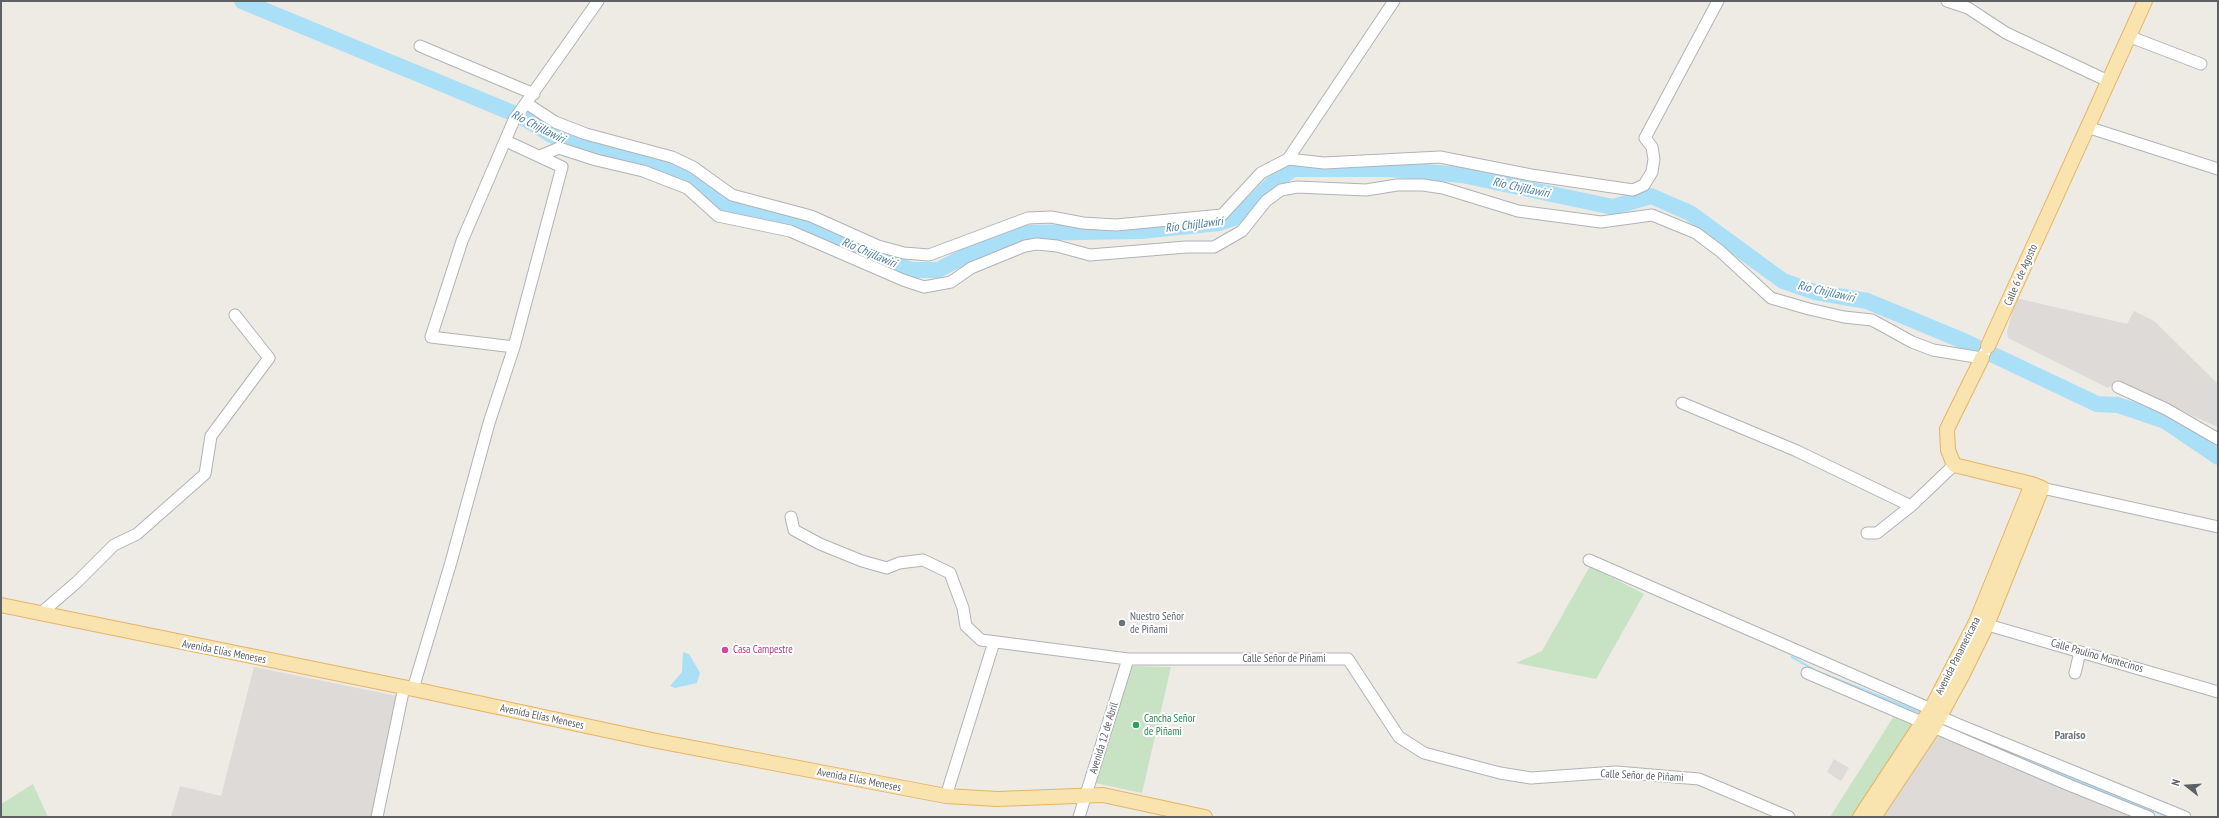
<!DOCTYPE html>
<meta charset="utf-8">
<style>
body{margin:0}
#map{position:relative;width:2219px;height:818px;overflow:hidden;background:#eeebe5;font-family:"PT Sans Narrow",sans-serif}
canvas{display:block}
.frame{position:absolute;inset:0;border:2px solid #5d6164;pointer-events:none}
.north{position:absolute;left:2167px;top:766px;width:40px;height:40px;-webkit-text-stroke:3px #fff;paint-order:stroke;rotate:287deg;font-size:11px;font-weight:700;line-height:16px;text-align:center;color:#5d6164}
.north::after{content:'';display:block;margin:auto;width:14px;height:18px;background:#5d6164;clip-path:polygon(50% 0,100% 100%,50% 72%,0 100%)}
</style>
<div id="map">
<canvas width="2219" height="818"></canvas>
<div class="frame"></div>
<div class="north">N</div>
</div>
<script>
const ctx = document.querySelector('canvas').getContext('2d');
ctx.lineJoin = 'round';
function fillPath(path, color) { ctx.fillStyle = color; ctx.fill(path, 'evenodd'); }
const shape = rows => new Path2D(rows.map(r => 'M' + r).join(''));
function trace(path, color, width, dash) { ctx.strokeStyle = color; ctx.lineWidth = width; ctx.lineCap = dash ? 'butt' : 'round'; ctx.setLineDash(dash || []); ctx.stroke(path); }
function drawText(font, color, halo, rows, align = 'center') {
  ctx.font = font + ' "PT Sans Narrow",sans-serif'; ctx.lineWidth = 4; ctx.setLineDash([]); ctx.textBaseline = 'middle'; ctx.strokeStyle = halo; ctx.fillStyle = color; for (const [text, x, y, turn = 0] of rows) {
    ctx.save(); ctx.translate(x, y); ctx.rotate((+turn || 0) * Math.PI / 180); ctx.textAlign = isNaN(turn) ? turn : align; if (halo) ctx.strokeText(text, 0, 0); ctx.fillText(text, 0, 0); ctx.restore();
  }
}
const industrial = shape([
 [2016,298,2127,324,2134,311,2154,321,2218,384,2218,427,2116,382,2108,388,2008,338,2007,332],
 [254,667,397,696,373,817,171,817,180,786,221,796],
 [1935,734,2137,817,1881,817],
 [1834,759,1849,768,1841,781,1827,772]
]);
const green = shape([
 [1590,566,1644,594,1596,679,1516,663,1542,651],
 [1131,666,1171,667,1142,793,1095,783],
 [1894,716,1914,724,1854,817,1830,817],
 [33,784,48,817,1,817,1,804]
]);
const water = shape([
 [683,652,689,654,700,673,697,683,675,688,670,686,682,672]
]);
const stream = shape([
 [1792,657,1816,671,1919,712],
 [1943,724,1956,731],
 [2014,756,2169,817]
]);
const river = shape([
 [242,1,520,116,560,140,603,153,637,157,676,170,721,205,812,225,860,251,911,270,938,270,971,253,1024,233,1141,231,1219,223,1240,216,1275,181,1293,169,1389,169,1462,175,1613,207,1651,196,1690,213,1783,281,1815,292,1867,301,1966,342,2097,404,2118,405,2165,421,2218,457]
]);
const minor = shape([
 [1947,1,1968,8,2006,33,2108,81],
 [2128,36,2201,64],
 [420,46,534,94],
 [526,103,555,122,586,134,672,157,693,167,732,195,811,216,878,246,904,253,929,255,1028,218,1051,217,1083,223,1116,225,1222,215,1261,173,1288,159,1324,163,1440,157,1531,175,1633,190,1644,185,1652,172,1654,159,1652,147,1645,138,1718,1],
 [2087,127,2218,169],
 [540,156,559,148,596,160,643,171,687,188,718,216,790,231,903,280,924,287,951,282,971,268,1025,246,1037,244,1057,246,1090,255,1186,247,1214,247,1242,231,1266,201,1281,190,1297,187,1366,190,1397,185,1423,185,1443,188,1518,211,1601,222,1652,215,1696,233,1720,251,1771,298,1809,309,1844,317,1872,320,1912,342,1933,350,1982,358,1985,352],
 [1288,159,1394,1],
 [514,347,431,337,462,241,514,120,598,1],
 [2118,387,2166,409,2218,439],
 [1682,403,1797,451,1911,506],
 [2042,488,2218,527],
 [791,517,794,530,820,544,862,561,887,568,899,563,923,560,950,573,963,608,966,626,981,640,1128,659,1348,659,1399,737,1424,753,1500,773,1531,778,1616,772,1699,779,1789,817],
 [1867,533,1877,533,1911,506,1954,465],
 [1589,560,1931,709,1939,716,1957,724,2185,817],
 [40,614,77,582,114,545,137,534,205,474,211,436,269,358,235,315],
 [1981,623,2218,692],
 [1807,673,2069,785,2149,817],
 [2075,673,2080,652],
 [413,689,451,562,489,423,514,347,562,167,506,141],
 [946,796,994,642],
 [377,817,404,687],
 [1079,817,1128,659]
]);
const major = shape([
 [1988,346,2145,1],
 [1,605,413,689,652,740,946,796,997,799,1103,795,1205,817],
 [1860,817,1931,709,1976,622,2032,484],
 [1874,817,1934,727,1962,676,1987,625,2042,488,2032,484,1954,465,1948,450,1947,429,1982,358]
]);
const markers = [
 [1122,623,4,"#6b7280"],
 [725,650,4,"#d1479c"],
 [1136,725,4,"#2e9e5b"]
];
const streetNames = [
 ["Calle 6 de Agosto",2021,275,-66],
 ["Avenida Elías Meneses",224,652,11],
 ["Avenida Panamericana",1958,656,-63],
 ["Calle Paulino Montecinos",2097,656,16],
 ["Calle Señor de Piñami",1284,659],
 ["Avenida Elías Meneses",542,717,12],
 ["Avenida 12 de Abril",1104,738,-73],
 ["Calle Señor de Piñami",1642,776,3],
 ["Avenida Elías Meneses",859,780,11]
];
const worshipNames = [
 ["Nuestro Señor",1130,617],
 ["de Piñami",1130,630]
];
const hotelNames = [
 ["Casa Campestre",733,650]
];
const leisureNames = [
 ["Cancha Señor",1144,719],
 ["de Piñami",1144,732]
];
const waterNames = [
 ["Río Chijllawiri",538,127,27],
 ["Río Chijllawiri",1521,188,12],
 ["Río Chijllawiri",1194,225,-7],
 ["Río Chijllawiri",869,253,23],
 ["Río Chijllawiri",1826,292,13]
];
const neighbourhoodNames = [
 ["Paraíso",2070,736]
];
fillPath(industrial, '#dddad7');
fillPath(green, '#c7e3c3');
fillPath(water, '#aadff8');
trace(stream, '#aadff8', 2.5);
trace(river, '#aadff8', 16);
trace(minor, '#b0b3b6', 13);
trace(major, '#e6b365', 16);
trace(minor, '#fff', 11);
trace(major, '#f9e4af', 14);
for (const [x, y, r, color] of markers) { const dot = new Path2D(); dot.arc(x, y, r, 0, 2 * Math.PI); ctx.fillStyle = color; ctx.fill(dot); trace(dot, '#fff', 1.5); }
drawText('11px', '#5d6164', '#fff', streetNames);
drawText('11px', '#5b616d', '#fff', worshipNames, 'left');
drawText('11px', '#b23c85', '#fff', hotelNames, 'left');
drawText('11px', '#27864d', '#fff', leisureNames, 'left');
drawText('italic 12px', '#467ca1', '#fff', waterNames);
drawText('bold 12px', '#6e7376', '#fff', neighbourhoodNames);
</script>
